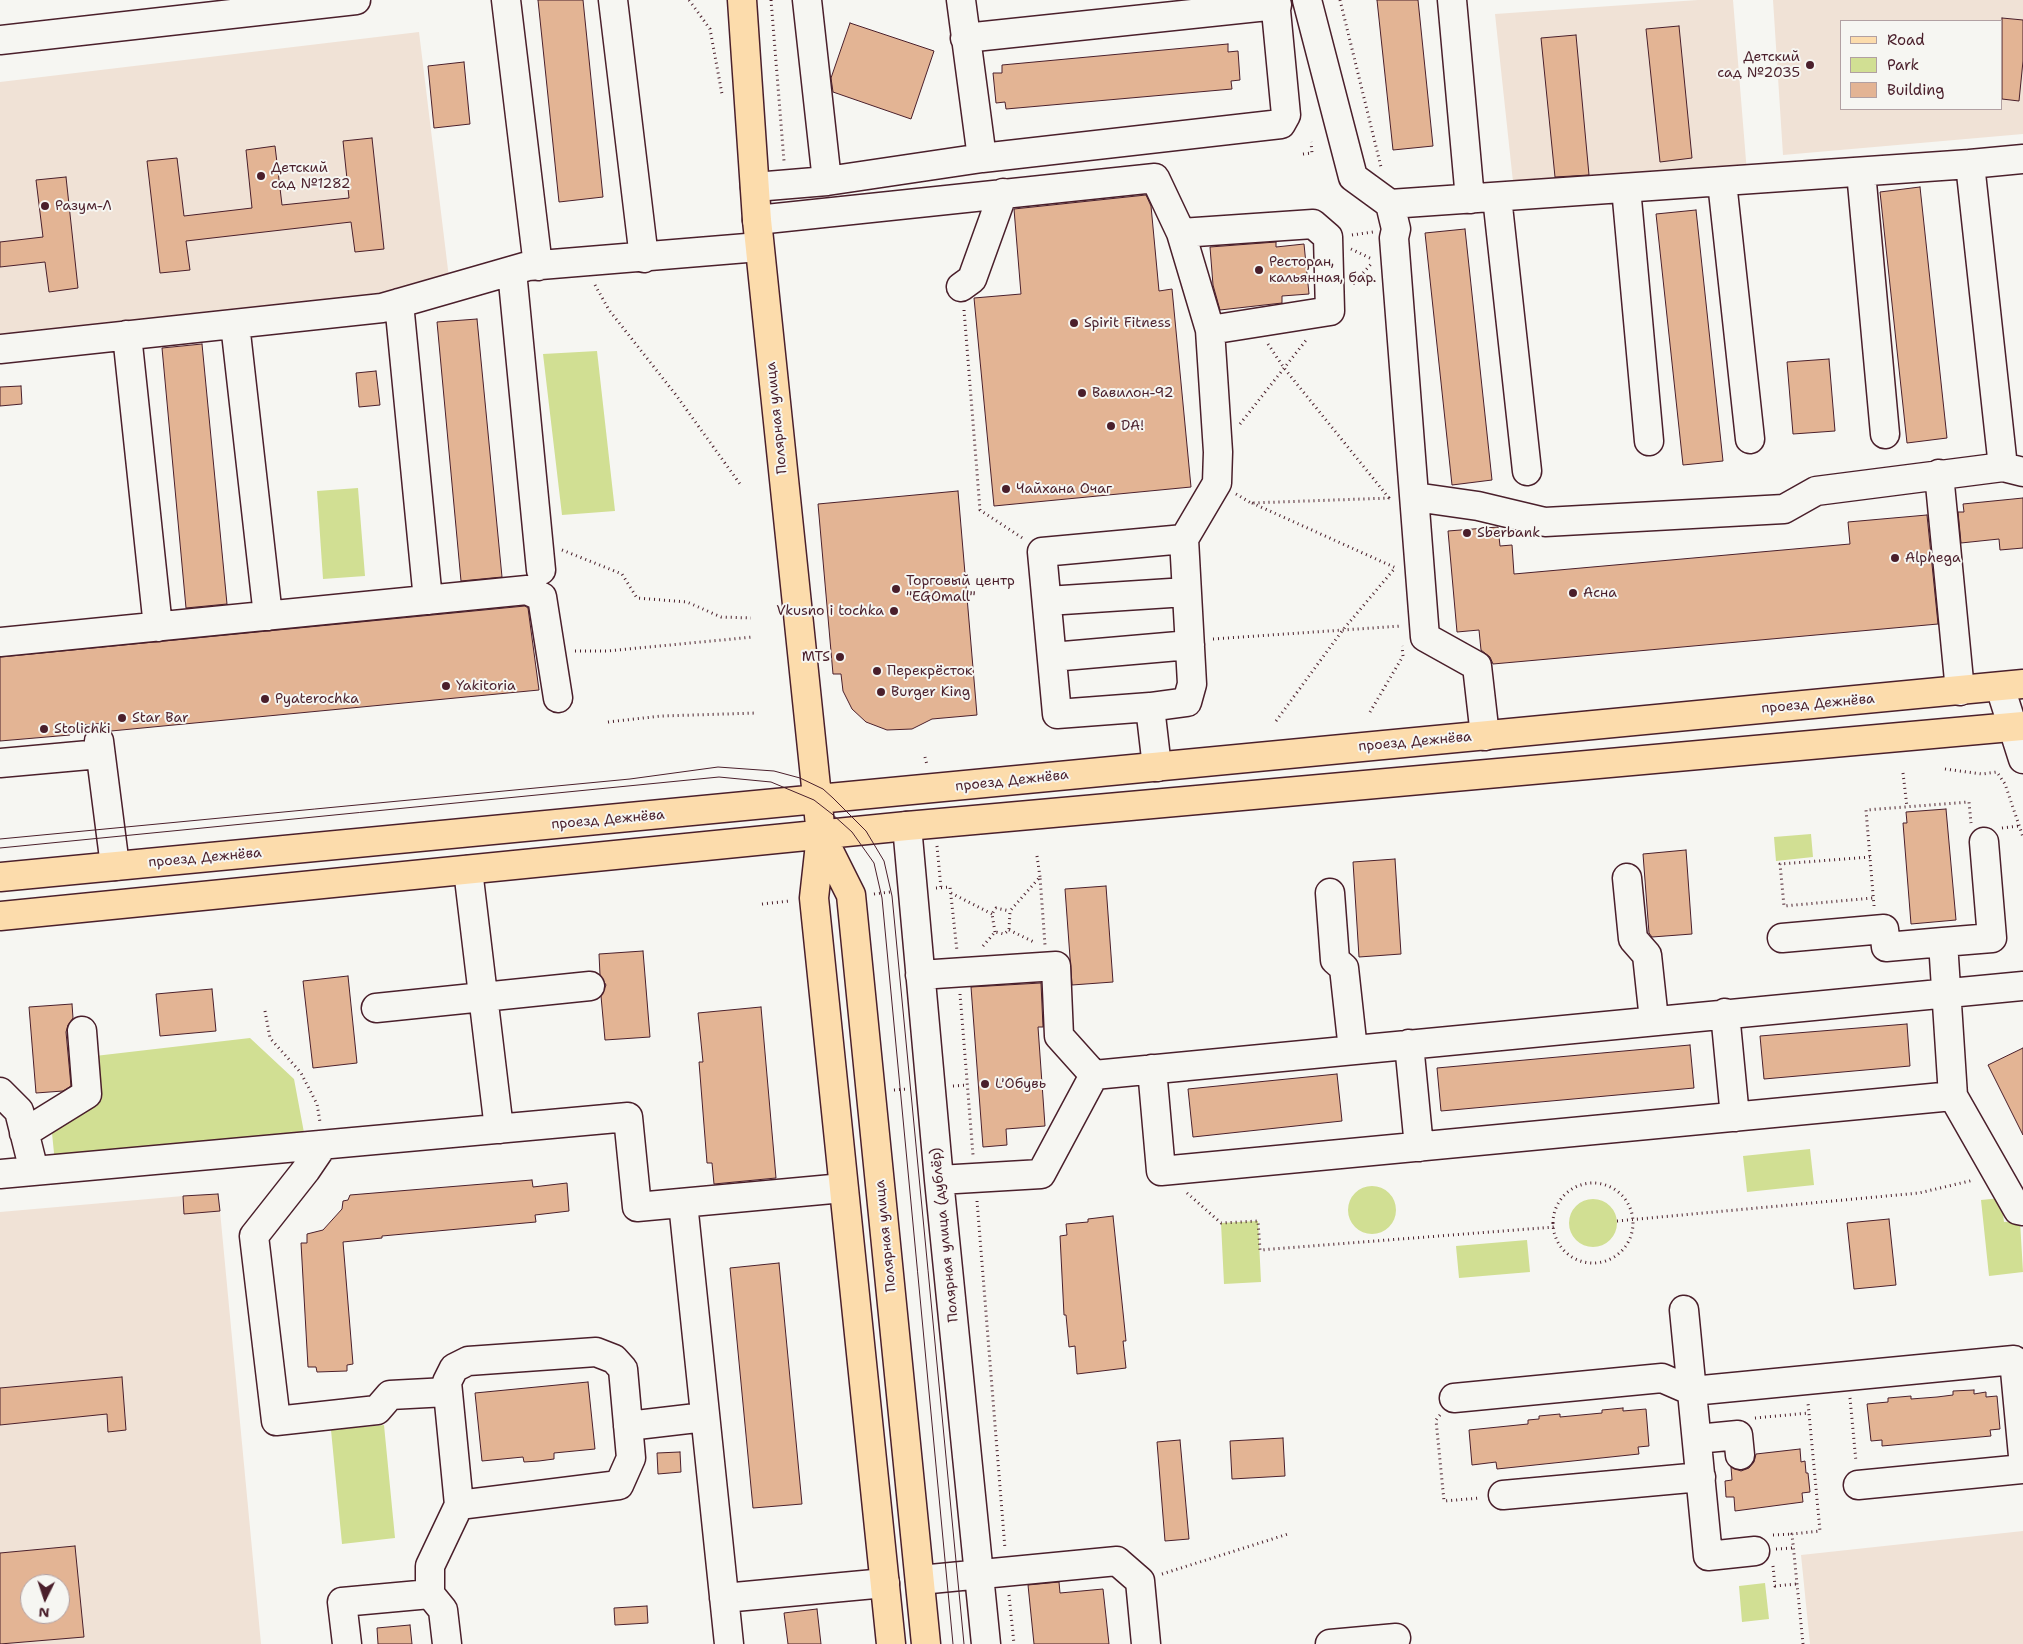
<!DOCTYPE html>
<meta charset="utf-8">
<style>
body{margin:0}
#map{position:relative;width:2023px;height:1644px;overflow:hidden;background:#f6f6f2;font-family:"Shantell Sans",sans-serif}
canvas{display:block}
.legend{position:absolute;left:1840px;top:20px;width:162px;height:90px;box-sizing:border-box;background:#f6f6f2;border:1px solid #b1a0a2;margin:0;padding:6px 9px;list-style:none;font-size:15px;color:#4a1f2b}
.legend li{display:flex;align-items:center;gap:10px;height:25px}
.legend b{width:25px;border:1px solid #b1a0a2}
.north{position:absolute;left:20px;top:1574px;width:50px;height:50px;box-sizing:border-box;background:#f6f6f2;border:1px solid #b1a0a2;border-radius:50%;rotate:184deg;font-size:14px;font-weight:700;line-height:20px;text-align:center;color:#4a1f2b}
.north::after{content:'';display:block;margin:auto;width:18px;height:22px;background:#4a1f2b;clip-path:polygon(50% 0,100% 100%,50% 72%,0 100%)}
</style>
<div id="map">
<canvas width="2023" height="1644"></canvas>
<ul class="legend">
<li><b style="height:6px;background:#fcdcac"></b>Road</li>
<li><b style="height:14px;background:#d1df93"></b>Park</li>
<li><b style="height:14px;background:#e3b494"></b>Building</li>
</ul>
<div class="north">N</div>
</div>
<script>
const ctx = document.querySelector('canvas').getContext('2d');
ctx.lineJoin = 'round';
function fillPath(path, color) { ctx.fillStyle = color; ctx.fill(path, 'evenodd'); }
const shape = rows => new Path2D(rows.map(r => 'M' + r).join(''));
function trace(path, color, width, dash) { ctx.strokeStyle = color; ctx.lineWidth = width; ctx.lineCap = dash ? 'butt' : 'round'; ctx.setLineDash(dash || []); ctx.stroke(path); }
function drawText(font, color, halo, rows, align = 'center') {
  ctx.font = font + ' "Shantell Sans",sans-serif'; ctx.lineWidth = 4; ctx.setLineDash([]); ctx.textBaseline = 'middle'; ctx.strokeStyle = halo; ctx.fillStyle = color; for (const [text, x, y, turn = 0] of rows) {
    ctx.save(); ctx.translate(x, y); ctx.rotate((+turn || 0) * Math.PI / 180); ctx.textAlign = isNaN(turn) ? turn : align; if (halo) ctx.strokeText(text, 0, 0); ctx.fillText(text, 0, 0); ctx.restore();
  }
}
const built = shape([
 [1698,0,1733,0,1747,173,1514,191,1495,14],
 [1773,0,2023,0,2023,134,1783,155],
 [1842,21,2002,21,2002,109,1842,109],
 [419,32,449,278,398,296,0,342,0,82],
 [183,1196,184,1213,220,1211,261,1644,0,1644,0,1212],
 [30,1584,60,1584,60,1614,30,1614],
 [2023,1531,2023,1644,1810,1644,1801,1555]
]);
const green = shape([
 [597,351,615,511,562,515,543,354],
 [358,488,365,576,323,579,317,491],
 [1811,834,1813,857,1776,861,1774,837],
 [250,1038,294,1079,305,1138,55,1163,52,1133,95,1099,95,1056],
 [1810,1149,1814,1185,1747,1192,1743,1156],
 '1348 1210a24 24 0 1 1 48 0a24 24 0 1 1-48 0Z',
 [2001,1198,2004,1222,2020,1221,2023,1272,1989,1276,1981,1200],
 '1569 1223a24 24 0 1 1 48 0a24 24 0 1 1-48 0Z',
 [1258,1221,1261,1282,1224,1284,1221,1223],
 [1527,1240,1530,1272,1459,1278,1456,1246],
 [384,1425,395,1538,342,1544,331,1430],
 [1765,1583,1769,1619,1742,1622,1739,1586]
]);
const building = shape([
 [538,0,583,0,603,197,559,202,538,0],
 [1377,0,1418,0,1433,146,1393,150,1377,0],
 [2002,18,2023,20,2023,61,2019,101,2002,99,2002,18],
 [850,23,934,51,911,119,833,92,831,78,850,23],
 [1679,26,1692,158,1660,162,1646,29,1679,26],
 [1576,35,1589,175,1555,177,1541,38,1576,35],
 [1228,44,1228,52,1238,51,1240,80,1231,81,1232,89,1006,109,1005,102,996,103,993,73,1002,73,1002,65,1228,44],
 [464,62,470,124,434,128,428,66,464,62],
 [372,138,384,249,355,252,351,222,186,241,190,270,160,273,147,161,177,158,184,216,252,208,246,150,275,146,282,205,349,198,343,141,372,138],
 [66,177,78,288,49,292,45,262,0,267,0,242,43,237,36,180,66,177],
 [1920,187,1947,438,1907,443,1880,192,1920,187],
 [1146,195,1151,206,1159,291,1172,289,1191,487,994,506,974,298,1021,294,1014,209,1146,195],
 [1696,210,1723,461,1683,465,1656,214,1696,210],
 [1465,229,1492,480,1452,485,1425,233,1465,229],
 [1276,242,1276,247,1304,244,1309,294,1282,296,1282,303,1220,310,1213,285,1210,247,1276,242],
 [477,319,502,577,461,581,437,322,477,319],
 [202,344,227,604,186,608,162,348,202,344],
 [1829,359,1835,431,1793,434,1787,362,1829,359],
 [376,371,380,405,359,407,356,373,376,371],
 [21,386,22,404,0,406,0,387,21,386],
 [958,491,977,715,932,719,912,729,887,730,866,722,852,709,843,691,841,674,833,674,818,504,958,491],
 [2023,498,2023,548,2000,550,1999,539,1961,543,1958,512,1964,512,1963,504,2023,498],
 [1927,515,1938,624,1493,664,1490,657,1481,650,1479,630,1457,632,1448,531,1498,527,1500,546,1512,545,1514,574,1850,544,1848,522,1927,515],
 [525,606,528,608,539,690,111,731,108,729,107,723,69,726,70,735,0,741,0,657,525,606],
 [1946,809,1956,920,1911,924,1903,823,1907,823,1906,812,1946,809],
 [1686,850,1692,934,1652,937,1649,933,1643,854,1686,850],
 [1395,859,1401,954,1359,957,1353,862,1395,859],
 [1106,886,1113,982,1072,985,1065,889,1106,886],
 [643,951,650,1037,605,1040,601,996,606,985,600,975,599,954,643,951],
 [348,976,357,1063,313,1068,303,981,348,976],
 [1041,983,1043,1027,1038,1027,1045,1126,1006,1129,1007,1145,983,1147,971,987,1041,983],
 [212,989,216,1031,160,1036,156,994,212,989],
 [72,1004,73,1018,68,1025,66,1032,71,1086,63,1091,36,1093,29,1007,72,1004],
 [761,1007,776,1178,714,1184,712,1163,707,1163,699,1062,703,1062,698,1013,761,1007],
 [1907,1024,1910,1066,1764,1079,1760,1036,1907,1024],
 [1690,1045,1694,1088,1441,1111,1437,1068,1690,1045],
 [2023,1048,2023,1135,1988,1065,2023,1048],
 [1337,1074,1342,1121,1193,1137,1188,1089,1337,1074],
 [532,1180,533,1187,567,1183,569,1211,535,1215,536,1222,382,1236,382,1238,343,1242,353,1364,347,1365,347,1371,317,1372,316,1367,308,1367,301,1243,307,1243,307,1234,323,1230,342,1209,343,1201,348,1200,350,1195,532,1180],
 [218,1194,220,1211,184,1214,183,1196,218,1194],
 [1113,1216,1126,1341,1123,1341,1126,1368,1077,1374,1075,1346,1069,1347,1066,1315,1064,1315,1060,1236,1067,1235,1066,1224,1088,1222,1088,1219,1113,1216],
 [1889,1219,1896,1285,1854,1289,1847,1223,1889,1219],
 [779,1263,802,1504,753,1508,730,1268,779,1263],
 [122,1377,126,1430,108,1432,107,1414,0,1425,0,1388,122,1377],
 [588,1382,595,1449,554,1453,554,1459,539,1461,524,1462,523,1457,482,1461,475,1393,588,1382],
 [1974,1390,1974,1394,1986,1392,1986,1397,1997,1396,2000,1429,1990,1430,1991,1436,1882,1446,1882,1440,1871,1441,1867,1404,1888,1402,1888,1398,1911,1396,1911,1399,1937,1397,1953,1395,1953,1391,1974,1390],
 [1623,1408,1623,1411,1646,1409,1649,1446,1638,1447,1639,1454,1497,1469,1496,1462,1472,1465,1469,1430,1528,1424,1528,1420,1539,1419,1539,1416,1560,1414,1560,1417,1602,1413,1602,1410,1623,1408],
 [1283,1438,1285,1476,1232,1479,1230,1441,1283,1438],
 [1180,1440,1189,1539,1165,1541,1157,1442,1180,1440],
 [1800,1449,1801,1462,1805,1461,1806,1473,1808,1473,1810,1492,1802,1493,1803,1502,1735,1511,1734,1497,1726,1497,1725,1481,1732,1480,1731,1467,1741,1471,1749,1468,1754,1462,1756,1454,1800,1449],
 [680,1452,681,1472,658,1474,657,1453,680,1452],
 [75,1546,84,1637,0,1644,0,1553,75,1546],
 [30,1584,60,1584,60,1614,30,1614,30,1584],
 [1059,1582,1060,1593,1103,1589,1109,1644,1034,1644,1028,1585,1059,1582],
 [647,1606,648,1623,615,1625,614,1608,647,1606],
 [817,1609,821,1644,788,1644,784,1613,817,1609],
 [410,1625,412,1644,378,1644,377,1628,410,1625]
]);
const path = shape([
 [689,0,710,29,722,94],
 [771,0,784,161],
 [1340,0,1381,167],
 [1303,154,1312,153,1311,142],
 [1352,235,1373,232],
 [1351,249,1372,259],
 [1353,284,1372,263],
 [595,285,609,310,676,395,740,484],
 [964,310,980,510,1024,539],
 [1268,344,1284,368,1389,498,1389,501],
 [1240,424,1307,339],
 [1236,494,1251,503,1390,498],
 [1252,503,1396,568],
 [562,550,622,574,637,598,687,602,721,617,751,618],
 [1213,639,1401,626],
 [575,651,607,651,753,637],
 [1370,712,1403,656,1402,646],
 [1276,721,1342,631,1395,568],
 [608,722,661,716,757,713],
 [925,757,927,765],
 [1945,769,1982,774,1997,772,2005,784,2023,837],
 [1903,773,1907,807],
 [2002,828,2019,826],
 [937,846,941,888],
 [1037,856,1040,877],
 [1870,857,1780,864,1784,906,1873,898],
 [936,888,950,887,957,951],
 [951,893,992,914],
 [874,894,890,892],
 [762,904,790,901],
 [1874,906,1866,810,1969,802,1971,823],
 [1009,930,1036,943],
 [995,932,992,914,996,908,1010,911],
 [983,946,995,932,1004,934,1009,930,1010,911,1040,877,1045,945],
 [960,994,973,1155],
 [265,1011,270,1038,301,1073,317,1104,320,1122],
 [953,1086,968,1085],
 [894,1090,907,1089],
 '1553 1223a40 40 0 1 1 80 0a40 40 0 1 1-80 0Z',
 [1187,1193,1221,1223,1258,1221,1260,1250,1554,1227],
 [977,1201,1005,1549],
 [1617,1221,1919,1193,1974,1180],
 [1850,1398,1856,1462],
 [1440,1415,1436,1420,1444,1501,1480,1498],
 [1755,1418,1809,1413],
 [1773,1535,1792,1534],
 [1776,1549,1793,1548],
 [1773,1566,1775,1586,1797,1584],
 [1162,1574,1288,1534],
 [1009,1595,1014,1644],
 [1803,1644,1792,1534,1820,1531,1808,1403]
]);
const minor = shape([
 [506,0,538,266],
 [613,0,644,258],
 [807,0,827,181],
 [961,0,982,158],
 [1307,0,1353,177,1390,204,1970,164,2023,159],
 [1452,0,1470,199],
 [965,38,1277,5],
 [0,40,356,0],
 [1970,164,2003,467],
 [1861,172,1885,434],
 [1722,182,1750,439],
 [755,187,827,181,982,158,1281,124,1286,115,1275,0],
 [1626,188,1649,441],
 [1497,197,1527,471],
 [1390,204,1396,229,1394,238,1425,637,1477,666,1485,736],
 [757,220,1155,178,1181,233,1210,330,1218,452,1217,483,1184,539,1042,552,1057,714,1150,707],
 [1181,233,1313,224,1328,237,1330,311,1210,330],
 [512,271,541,570],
 [961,287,972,279,1003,193],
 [399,303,428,600],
 [235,324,268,616],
 [127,335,158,627],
 [0,349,382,308,528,266,759,247],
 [1939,474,1960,691],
 [1415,497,1478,506,1545,522,1784,509,1816,491,2003,467,2023,472],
 [1047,601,1186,592],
 [0,642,527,590,542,597,558,698],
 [1052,657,1190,645],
 [2000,687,2023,759],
 [99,741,115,866],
 [0,763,100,754],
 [1157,767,1150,707,1187,702,1192,684,1184,539],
 [907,826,939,1180,986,1644],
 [1984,842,1992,938,1943,942,1953,1096,2018,1210,2023,1211],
 [468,870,499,1129],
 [1627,878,1633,939,1647,955,1654,1020],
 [1330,893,1335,960,1344,968,1353,1050],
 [1782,938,1884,929,1886,947,1943,942],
 [920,975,1056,966,1059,1036,1094,1075],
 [376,1008,590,986],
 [1725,1013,1735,1117],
 [1409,1044,1419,1147],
 [1152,1069,1161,1171,1953,1096],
 [0,1092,19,1111,34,1171],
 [24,1133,87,1094,82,1031],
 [323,1145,306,1170,254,1236,276,1421,377,1410,390,1395,447,1392],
 [0,1174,628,1117,637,1207,843,1188],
 [939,1180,1041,1174,1094,1075,2023,986],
 [683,1203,729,1644],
 [1684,1310,1708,1556,1755,1551],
 [1454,1398,1662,1378,1692,1391,2014,1360,2023,1456],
 [628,1426,705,1417],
 [1697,1439,1738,1435,1740,1455],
 [1858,1485,2023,1469],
 [1503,1495,1701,1477],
 [920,1580,1117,1561,1140,1581,1146,1644],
 [430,1594,430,1566,459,1505,447,1382,454,1368,468,1361,596,1352,614,1359,623,1369,631,1458,619,1485,459,1505],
 [724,1598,885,1583],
 [347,1644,342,1602,430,1594,443,1610,447,1644],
 [1330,1644,1396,1638]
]);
const major = shape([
 [742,0,757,220,821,835,814,898,891,1644],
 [821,835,851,895,926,1644],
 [0,877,2023,684],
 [0,916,907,826,2023,726]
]);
const tram = shape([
 [0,839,630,779,718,767,774,771,800,778,823,789,833,798,866,831,884,861,892,896,964,1644],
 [0,848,719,777,771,782,814,800,832,814,852,832,874,863,882,898,953,1644]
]);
const markers = [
 [1810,65,5,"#4a1f2b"],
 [261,176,5,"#4a1f2b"],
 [45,206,5,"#4a1f2b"],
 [1259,270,5,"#4a1f2b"],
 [1074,323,5,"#4a1f2b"],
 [1082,393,5,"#4a1f2b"],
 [1111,426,5,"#4a1f2b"],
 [1006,489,5,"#4a1f2b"],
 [1467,533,5,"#4a1f2b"],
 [1895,558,5,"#4a1f2b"],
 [896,589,5,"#4a1f2b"],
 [1573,593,5,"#4a1f2b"],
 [894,611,5,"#4a1f2b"],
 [840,657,5,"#4a1f2b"],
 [877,671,5,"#4a1f2b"],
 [446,686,5,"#4a1f2b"],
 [881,692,5,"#4a1f2b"],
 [265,699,5,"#4a1f2b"],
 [122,718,5,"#4a1f2b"],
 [44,729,5,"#4a1f2b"],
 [985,1084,5,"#4a1f2b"]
];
const poiNames = [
 ["Детский",1800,57,"right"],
 ["сад №2035",1800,73,"right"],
 ["Детский",271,168],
 ["сад №1282",271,184],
 ["Разум-Л",55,206],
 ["Ресторан,",1269,262],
 ["кальянная, бар.",1269,278],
 ["Spirit Fitness",1084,323],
 ["Вавилон-92",1092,393],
 ["DA!",1121,426],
 ["Чайхана Очаг",1016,489],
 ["Sberbank",1477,533],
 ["Alphega",1905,558],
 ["Торговый центр",906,581],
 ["\"EGOmall\"",906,597],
 ["Асна",1583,593],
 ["Vkusno i tochka",884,611,"right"],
 ["MTS",830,657,"right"],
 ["Перекрёсток",887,671],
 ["Yakitoria",456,686],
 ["Burger King",891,692],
 ["Pyaterochka",275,699],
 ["Star Bar",132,718],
 ["Stolichki",54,729],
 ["L'Обувь",995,1084]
];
const streetNames = [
 ["Полярная улица",777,418,-96],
 ["проезд Дежнёва",1818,704,-5],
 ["проезд Дежнёва",1415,742,-5],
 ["проезд Дежнёва",1012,781,-6],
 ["проезд Дежнёва",608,820,-5],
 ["проезд Дежнёва",205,858,-5],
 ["Полярная улица (дублёр)",945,1235,-96],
 ["Полярная улица",886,1236,-96]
];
fillPath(built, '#f0e2d6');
fillPath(green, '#d1df93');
fillPath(building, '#e3b494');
trace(building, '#4a1f2b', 1);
trace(minor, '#4a1f2b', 31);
trace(major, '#4a1f2b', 31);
trace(path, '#4a1f2b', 3, [1, 4]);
trace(minor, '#f6f6f2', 28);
trace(major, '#fcdcac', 28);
trace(tram, '#4a1f2b', 1);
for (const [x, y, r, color] of markers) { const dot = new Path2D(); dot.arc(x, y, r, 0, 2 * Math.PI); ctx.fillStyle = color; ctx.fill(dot); trace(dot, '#f6f6f2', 2); }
drawText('14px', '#4a1f2b', '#f6f6f2', poiNames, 'left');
drawText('14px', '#4a1f2b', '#f6f6f2', streetNames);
</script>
